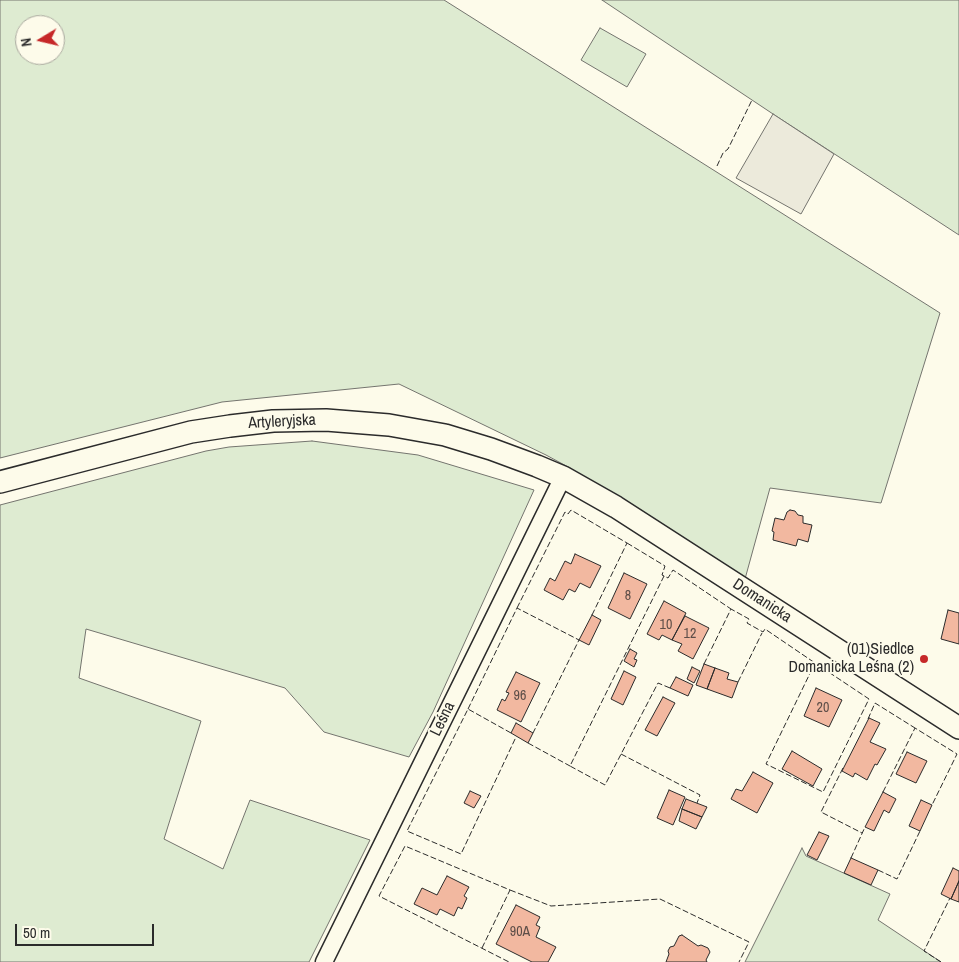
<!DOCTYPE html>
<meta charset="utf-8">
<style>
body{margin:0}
#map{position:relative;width:959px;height:962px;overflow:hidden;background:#fdfbea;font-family:"Archivo Narrow",sans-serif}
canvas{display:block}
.north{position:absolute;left:15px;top:15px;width:50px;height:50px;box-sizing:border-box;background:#fdfbea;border:1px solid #a9a89e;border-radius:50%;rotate:261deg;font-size:14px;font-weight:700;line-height:20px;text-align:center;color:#2b2b2b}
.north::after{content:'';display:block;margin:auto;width:18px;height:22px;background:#c62828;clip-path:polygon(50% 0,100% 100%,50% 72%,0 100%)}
.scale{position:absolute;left:15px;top:924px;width:139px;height:22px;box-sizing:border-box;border:2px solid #2b2b2b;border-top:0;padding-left:6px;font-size:15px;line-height:18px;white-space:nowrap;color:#2b2b2b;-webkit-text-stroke:4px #fdfbea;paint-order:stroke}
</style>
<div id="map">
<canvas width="959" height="962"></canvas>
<div class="north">N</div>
<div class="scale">50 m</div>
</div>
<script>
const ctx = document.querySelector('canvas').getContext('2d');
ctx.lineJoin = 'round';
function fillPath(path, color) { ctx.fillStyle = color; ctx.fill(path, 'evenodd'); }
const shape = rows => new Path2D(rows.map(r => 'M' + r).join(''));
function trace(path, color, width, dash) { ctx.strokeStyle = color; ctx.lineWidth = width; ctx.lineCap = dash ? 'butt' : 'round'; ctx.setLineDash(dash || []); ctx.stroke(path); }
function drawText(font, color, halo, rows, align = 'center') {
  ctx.font = font + ' "Archivo Narrow",sans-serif'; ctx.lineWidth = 4; ctx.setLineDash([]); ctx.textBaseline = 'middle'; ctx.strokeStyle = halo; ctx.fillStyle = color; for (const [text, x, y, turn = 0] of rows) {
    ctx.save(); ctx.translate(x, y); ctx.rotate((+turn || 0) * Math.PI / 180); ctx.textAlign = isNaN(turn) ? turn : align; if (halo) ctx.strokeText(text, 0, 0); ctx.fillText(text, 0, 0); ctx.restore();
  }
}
const green = shape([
 [0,0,444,0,940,313,881,503,770,488,745,579,570,468,546,455,399,384,222,402,0,458,0,0],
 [25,25,55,25,55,55,25,55,25,25],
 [602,0,959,0,959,235,773,114,602,0],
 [600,28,646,54,627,87,581,60,600,28],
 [312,441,418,455,534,490,433,712,409,757,324,732,285,688,86,629,79,678,201,721,164,839,223,869,250,800,370,840,309,962,0,962,0,505,206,451,229,447,312,441],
 [802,848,806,856,890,894,878,920,941,962,745,962,802,848]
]);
const parking = shape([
 [773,114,834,154,801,214,736,178,773,114]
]);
const building = shape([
 [790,510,795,511,798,515,803,516,803,523,812,525,808,542,798,539,796,546,773,540,774,532,772,531,775,518,784,520,787,512,790,510],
 [575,554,601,566,590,588,580,583,575,592,569,589,563,600,544,590,550,578,555,581,565,561,571,564,575,554],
 [624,573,647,584,630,619,608,608,624,573],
 [664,601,686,613,672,640,662,635,659,640,647,634,664,601],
 [948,610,959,613,959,644,941,639,948,610],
 [592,615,601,620,589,645,579,640,592,615],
 [685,616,709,628,693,659,678,651,682,644,672,640,685,616],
 [630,649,637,653,634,659,637,660,634,667,624,661,630,649],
 [704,664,715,668,707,689,696,685,704,664],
 [692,667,700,671,694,683,687,679,692,667],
 [715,668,729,673,727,679,738,682,732,698,707,689,715,668],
 [624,671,636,677,623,705,611,699,624,671],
 [516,672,540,683,521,722,497,710,502,699,505,701,509,693,506,692,516,672],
 [676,677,693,685,688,696,670,688,676,677],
 [816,688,842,700,829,727,804,716,816,688],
 [663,697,675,703,657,736,645,730,663,697],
 [869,718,880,723,870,742,886,749,877,765,875,764,867,780,855,773,853,777,842,771,869,718],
 [516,723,533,733,528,743,511,733,516,723],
 [792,751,822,769,813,786,782,769,792,751],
 [907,752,927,761,916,783,896,774,907,752],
 [753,772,773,783,757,813,731,799,736,789,742,791,753,772],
 [669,790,685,797,673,825,657,818,669,790],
 [470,791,481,796,474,808,464,803,470,791],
 [883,792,896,799,889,813,884,810,874,831,865,827,883,792],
 [686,799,707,807,702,817,682,809,686,799],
 [921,800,932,805,920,831,909,826,921,800],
 [682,809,702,817,696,829,679,821,682,809],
 [819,832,829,836,817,860,807,855,819,832],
 [851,858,878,870,871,885,844,873,851,858],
 [953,868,959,871,959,881,951,899,941,894,953,868],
 [447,876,469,887,464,896,467,898,462,909,458,907,454,916,440,909,437,915,414,904,422,888,437,895,447,876],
 [959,881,959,902,951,899,959,881],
 [516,905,540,917,536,925,540,927,536,937,556,947,548,962,532,962,496,944,516,905],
 [682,935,698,946,701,945,708,948,710,952,706,960,707,962,666,962,669,954,668,951,670,947,674,946,679,936,682,935]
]);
const minor = shape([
 [324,962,563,477]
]);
const tertiary = shape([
 [0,482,191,432,230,426,273,421,326,420,389,425,445,435,491,449,537,466,563,477,616,507,959,728]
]);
const fence = shape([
 [717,166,723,153,728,149,752,100],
 [627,543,665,566,662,575,664,576],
 [517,608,565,512,568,514,571,510,627,543,592,615],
 [815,663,869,699,823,792,766,764,815,663],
 [704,664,731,609,749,619,747,623,763,632,765,629,815,663],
 [738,682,762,633],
 [670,688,658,683,605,785,570,766,664,576,668,578,673,570,731,609],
 [468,709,517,608,579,640,533,733],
 [868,719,875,703,915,728],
 [511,733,468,709,407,831,461,854,516,737],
 [528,743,570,766],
 [621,754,700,795,697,803],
 [843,768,821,812,862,833],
 [883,792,915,728,957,754,932,805],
 [851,858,865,827],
 [878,870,897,879,920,831],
 [510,890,551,906,660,899,749,942,739,962],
 [482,948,510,890,405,846,379,896,509,962],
 [941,962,924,951,950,898]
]);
const markers = [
 [924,659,5,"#c62828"]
];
const numberNames = [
 ["8",628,596],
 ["10",666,625],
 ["12",690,634],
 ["96",520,696],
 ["20",823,708],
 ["90A",520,932]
];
const streetNames = [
 ["Artyleryjska",282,422,-3],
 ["Domanicka",762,601,33],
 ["Leśna",443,719,-64]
];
const poiNames = [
 ["(01)Siedlce",914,650],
 ["Domanicka Leśna (2)",914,668]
];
fillPath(green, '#deebd1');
trace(green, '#74746e', 1);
fillPath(parking, '#eceadb');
trace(parking, '#74746e', 1);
fillPath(building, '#f2b8a0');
trace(building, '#2b2b2b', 1);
trace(minor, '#2b2b2b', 19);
trace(tertiary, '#2b2b2b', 24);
trace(minor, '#fdfbea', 16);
trace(tertiary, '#fdfbea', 21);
trace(fence, '#2b2b2b', 1, [6, 2.5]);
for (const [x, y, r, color] of markers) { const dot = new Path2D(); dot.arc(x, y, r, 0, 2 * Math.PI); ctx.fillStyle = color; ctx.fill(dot); trace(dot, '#fdfbea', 2); }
drawText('14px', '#5d4e48', null, numberNames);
drawText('16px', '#2b2b2b', '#fdfbea', streetNames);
drawText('16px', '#2b2b2b', '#fdfbea', poiNames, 'right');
</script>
